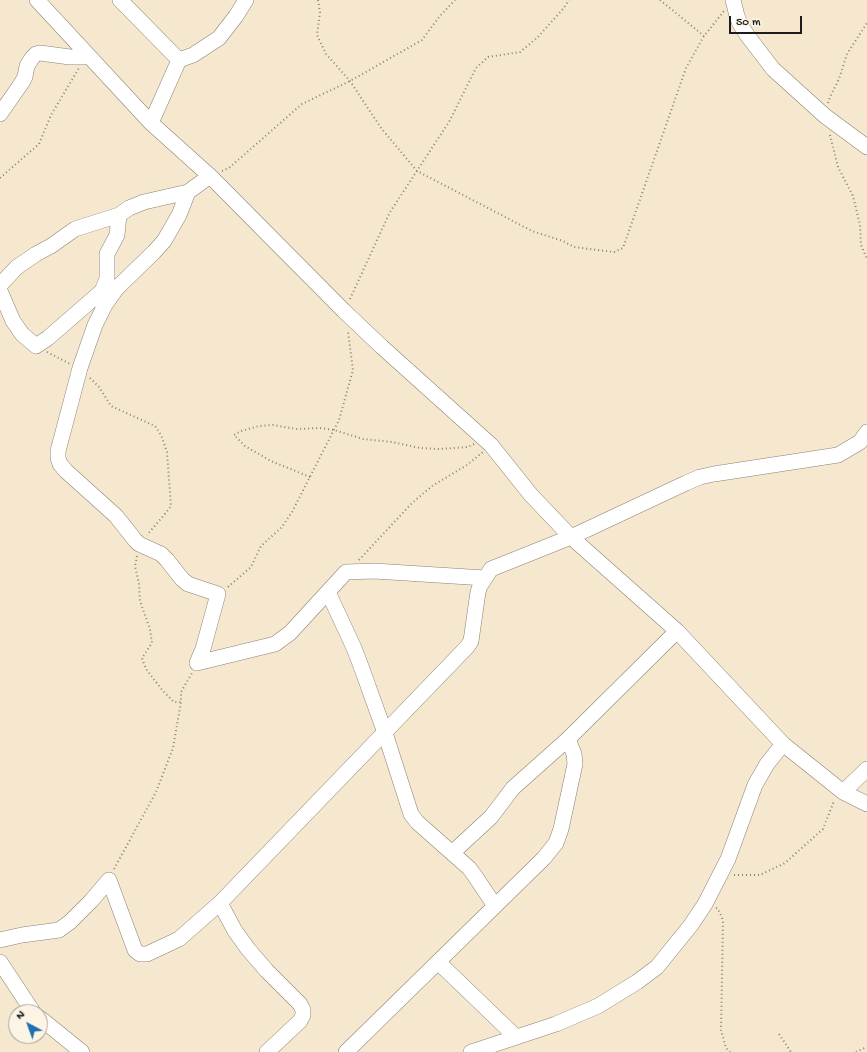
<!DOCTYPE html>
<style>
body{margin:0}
#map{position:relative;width:867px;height:1052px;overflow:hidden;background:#f6e8ce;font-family:"Gochi Hand",sans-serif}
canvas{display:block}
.north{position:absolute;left:8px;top:1004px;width:40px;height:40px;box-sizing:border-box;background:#fcf5e5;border:1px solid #a29e95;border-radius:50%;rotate:319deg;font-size:11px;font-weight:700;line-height:16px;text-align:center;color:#1c1c1c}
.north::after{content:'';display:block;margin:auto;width:14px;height:18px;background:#1f6fb2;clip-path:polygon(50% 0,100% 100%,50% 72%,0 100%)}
.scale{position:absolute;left:729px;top:16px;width:73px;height:18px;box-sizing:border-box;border:2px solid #1c1c1c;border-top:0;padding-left:5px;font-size:12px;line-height:14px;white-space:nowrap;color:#1c1c1c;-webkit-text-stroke:3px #fcf5e5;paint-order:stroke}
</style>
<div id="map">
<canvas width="867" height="1052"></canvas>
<div class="north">N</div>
<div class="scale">50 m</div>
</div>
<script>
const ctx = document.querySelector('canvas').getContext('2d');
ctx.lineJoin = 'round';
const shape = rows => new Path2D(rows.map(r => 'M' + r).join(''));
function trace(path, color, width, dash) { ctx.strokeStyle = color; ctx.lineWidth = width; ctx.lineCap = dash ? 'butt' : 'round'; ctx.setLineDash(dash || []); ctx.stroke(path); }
const path = shape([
 [318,0,320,12,317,35,326,54,350,81,381,128,417,171,532,231,563,241,574,247,614,252,623,248,686,68,704,36,724,11],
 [660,0,704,36],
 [828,103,830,97,839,79,847,54,867,23],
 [830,135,838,167,853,196,860,225,861,245,867,259],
 [222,171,229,168,302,104,350,81,422,40,439,17,455,0],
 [0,178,39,144,51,115,79,68],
 [350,299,390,212,449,122,476,68,488,57,520,52,537,38,563,9,569,0],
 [47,352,70,364],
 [90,378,99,387,111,406,155,426,161,435,167,452,171,506,164,515,147,535],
 [310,477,271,461,245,446,234,435,241,431,259,426,273,425,297,429,320,428,334,430,363,439,392,442,420,448,440,449,468,447,474,444],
 [137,556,135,566,139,584,140,601,150,629,152,643,142,658,146,669,163,691,174,702,181,702],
 [359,560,412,503,432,486,467,465,483,452],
 [228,587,251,567,261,546,282,527,292,512,339,420,353,370,348,332],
 [114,869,156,792,173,748,181,702,181,692,192,673],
 [734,875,760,875,785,863,823,829,834,801],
 [716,908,718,909,723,920,721,1030,726,1048,730,1052],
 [779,1034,791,1052],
 [856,1052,867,1047]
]);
const minor = shape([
 [37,0,151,123,210,176,344,311,382,347,491,445,531,495,571,537,677,631,783,744,843,792,867,769],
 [120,0,179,60],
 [733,0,737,16,740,24,747,35,773,69,825,116,867,147],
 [0,114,21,84,25,77,27,66,32,58,36,54,40,53,70,57,84,57],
 [151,123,179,60,193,55,219,38,236,16,246,0],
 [0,285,17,267,36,254,51,246,75,229,119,215,129,208,144,202,188,192],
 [0,291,13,321,22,334,36,346,48,338,102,291,107,279,107,254,117,235,119,215],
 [328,592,354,648,362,669,385,733,411,814,417,822,469,868,475,876,495,906],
 [197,663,203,649,218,594,188,584,182,579,167,560,161,554,139,544,135,540,116,516,66,471,60,464,58,458,58,451,80,368,95,325,105,305,117,288,154,252,164,241,179,215,188,192,210,176],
 [197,663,275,644,290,633,346,572,374,571,485,578],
 [843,792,867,804],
 [452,853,491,817,513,788,568,739],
 [220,903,235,931,248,949,267,971,300,1004,303,1010,303,1015,300,1021,267,1052],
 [0,940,22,935,59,930,70,922,91,901,109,880,135,950,140,954,147,954,179,939,220,903,467,647,471,641,478,592,480,586,491,569,571,537,686,483,700,477,714,474,838,455,860,442,867,432],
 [0,962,33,1012],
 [438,962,516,1037],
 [40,1018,82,1052],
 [346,1052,544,858,556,843,561,829,575,764,574,754,568,739,677,631],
 [471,1052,556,1024,598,1006,637,982,657,967,691,925,705,904,728,859,755,785,767,764,783,744]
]);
trace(minor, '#898275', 16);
trace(path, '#898275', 2, [1, 3]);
trace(minor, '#fff', 15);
</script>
